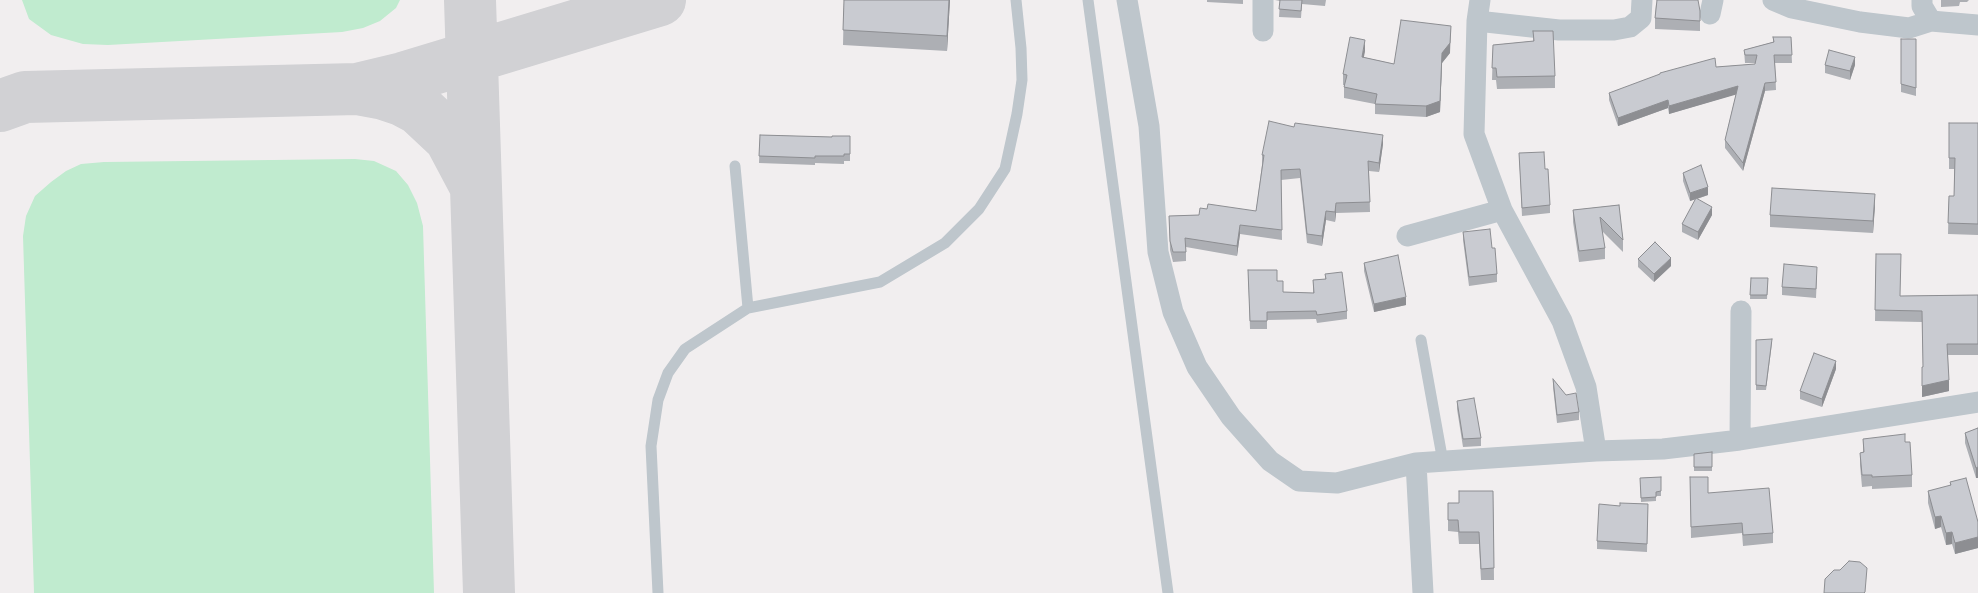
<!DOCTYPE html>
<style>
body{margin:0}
canvas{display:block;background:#f1eeef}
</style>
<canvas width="1978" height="593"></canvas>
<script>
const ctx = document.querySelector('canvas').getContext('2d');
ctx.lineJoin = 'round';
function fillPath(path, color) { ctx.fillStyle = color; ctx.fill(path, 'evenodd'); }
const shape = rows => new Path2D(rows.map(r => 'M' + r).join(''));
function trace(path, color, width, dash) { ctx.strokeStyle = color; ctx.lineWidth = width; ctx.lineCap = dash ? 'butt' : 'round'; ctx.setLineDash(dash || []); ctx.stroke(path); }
const green = shape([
 [22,0,400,0,396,8,380,21,363,28,342,32,108,45,83,44,51,35,29,19],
 [355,159,374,161,396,171,408,185,417,203,423,226,434,593,34,593,23,236,26,216,35,196,51,182,66,171,81,164,104,162]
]);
const taxiway = shape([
 [470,0,489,593],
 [357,89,403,78,660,0],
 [0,106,25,97,357,89,384,94,402,100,419,109,450,138,476,187]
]);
const service = shape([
 [1088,0,1168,593],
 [735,166,748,308],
 [1421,340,1443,462],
 [658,593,651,446,658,400,668,373,685,349,748,308,880,282,945,243,979,209,1005,169,1017,114,1022,80,1021,48,1016,0]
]);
const minor = shape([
 [1127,0,1149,126,1158,252,1173,312,1197,367,1231,417,1270,461,1299,481,1337,483,1416,463,1596,451,1663,449,1740,440,1978,402],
 [1263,0,1263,31],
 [1480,0,1477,21,1474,134,1502,210,1562,321,1586,387,1596,451],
 [1773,0,1792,8,1860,22,1909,28,1931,21],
 [1922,0,1922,6,1931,21,1978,25],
 [1710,14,1713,0],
 [1477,21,1559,30,1614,30,1630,27,1641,18,1642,0],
 [1407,236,1502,210],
 [1740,440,1741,311],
 [1416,463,1423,593]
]);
const wall = shape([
 [844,0,950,0,947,51,843,45],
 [1207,0,1243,0,1243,4,1207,2],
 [1275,0,1326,0,1325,6,1302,4,1301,18,1279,17,1280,1],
 [1941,0,1969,0,1967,2,1960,2,1959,6,1941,7],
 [1656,4,1699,6,1700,21,1700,31,1655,29,1655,18],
 [1533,31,1555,76,1555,88,1497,89,1496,80,1492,80,1493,45,1533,41],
 [1773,37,1791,37,1792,63,1775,63,1776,90,1765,91,1743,171,1725,148,1725,140,1736,94,1669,114,1668,108,1618,126,1609,100,1609,93,1716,67,1755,64,1755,63,1745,63,1744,50,1773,42],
 [1916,39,1916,96,1901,92,1901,47],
 [1365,51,1363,57,1394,64,1450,53,1442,63,1440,112,1426,117,1375,114,1375,104,1344,98,1344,85,1343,85,1343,74],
 [1825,65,1855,65,1850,80,1825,73],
 [1949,123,1978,123,1978,235,1948,234,1949,196,1954,196,1954,169,1949,169],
 [760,135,832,137,850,136,850,161,844,161,844,164,815,163,815,165,759,163],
 [1383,144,1379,172,1369,171,1370,212,1336,213,1335,222,1326,220,1322,246,1307,243,1300,178,1281,180,1282,240,1240,234,1237,256,1186,247,1186,261,1173,262,1170,250,1169,216,1199,215,1207,209,1256,211,1262,165,1262,155],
 [1519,153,1545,169,1550,205,1550,213,1522,216],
 [1683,173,1708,195,1697,199,1712,215,1698,240,1682,232,1682,224,1696,199,1690,201,1683,181],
 [1619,205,1623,240,1623,252,1602,231,1605,248,1605,259,1579,262,1573,222,1573,210],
 [1875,205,1873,233,1770,227,1770,215],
 [1463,232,1492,248,1497,274,1497,282,1469,286,1463,240],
 [1876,254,1900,296,1978,295,1978,355,1948,355,1949,391,1922,397,1922,367,1923,367,1922,322,1875,321],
 [1638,259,1671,266,1654,282,1638,267],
 [1364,263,1406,305,1374,312,1364,271],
 [1248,270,1277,281,1283,292,1313,293,1313,280,1325,279,1325,274,1347,311,1347,319,1317,323,1316,319,1267,320,1267,329,1250,329],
 [1817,275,1816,298,1782,295,1782,287],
 [1751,278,1768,278,1767,299,1750,299],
 [1756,340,1772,343,1766,390,1756,390],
 [1836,369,1822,407,1800,399,1800,391],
 [1553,379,1579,412,1579,420,1557,423,1553,387],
 [1457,401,1481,438,1481,446,1463,447,1457,409],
 [1978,428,1978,478,1976,478,1965,443,1965,433],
 [1863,439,1905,442,1912,475,1912,487,1872,489,1872,486,1862,487,1860,465,1860,453,1863,452],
 [1712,452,1712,471,1694,471,1694,454],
 [1661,477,1661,496,1656,496,1656,501,1641,502,1640,478],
 [1690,477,1708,493,1773,533,1773,543,1743,546,1742,533,1691,538],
 [1950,482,1978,522,1978,548,1955,554,1952,544,1946,545,1941,527,1935,529,1928,503,1928,491,1950,486],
 [1493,491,1494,580,1481,580,1479,544,1459,544,1458,532,1448,531,1448,503,1459,503],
 [1648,504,1647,552,1597,549,1597,541,1620,506]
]);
const shadedWall = shape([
 [949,0,950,0,947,51,947,36],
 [1451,26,1450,53,1442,63,1440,112,1426,117,1426,106,1442,53],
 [1365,40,1365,51,1362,68,1362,57],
 [1855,57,1855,65,1850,80,1850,71],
 [1765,83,1765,91,1743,171,1743,163],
 [1738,86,1738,94,1669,114,1669,106],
 [1668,100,1668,108,1618,126,1618,118],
 [1383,135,1383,144,1379,172,1379,163],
 [1708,187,1708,195,1690,201,1690,193],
 [1875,194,1875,205,1873,233,1873,221],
 [1336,203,1336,213,1335,222,1335,212],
 [1712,207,1712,215,1698,240,1698,232],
 [1326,211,1326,220,1322,246,1322,236],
 [1240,225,1240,234,1237,256,1237,246],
 [1671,258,1671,266,1654,282,1654,274],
 [1406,297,1406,305,1374,312,1374,304],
 [1836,361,1836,369,1822,407,1822,399],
 [1949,380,1949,391,1922,397,1922,386],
 [1978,467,1978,478,1976,478,1976,468],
 [1941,516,1941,527,1935,529,1935,517],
 [1952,532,1952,544,1946,545,1946,533],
 [1978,537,1978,548,1955,554,1955,543]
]);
const building = shape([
 [844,0,949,0,947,36,843,30,844,0],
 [1280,0,1302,0,1301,11,1279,9,1280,0],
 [1657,0,1698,0,1700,11,1700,21,1655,18,1657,0],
 [1401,20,1451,26,1450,43,1442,53,1440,101,1426,106,1375,104,1377,94,1344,87,1347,75,1343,74,1350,37,1365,40,1362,57,1394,64,1401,20],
 [1533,31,1553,31,1555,76,1497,77,1496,68,1492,68,1493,45,1534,41,1533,31],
 [1773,37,1791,37,1792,55,1774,55,1776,82,1765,83,1743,163,1725,140,1738,86,1669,106,1668,100,1618,118,1609,93,1660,74,1660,73,1715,58,1716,67,1755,64,1757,55,1745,55,1744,50,1774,42,1773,37],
 [1901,39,1916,39,1916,88,1901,84,1901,39],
 [1829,50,1855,57,1850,71,1825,65,1829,50],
 [1269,121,1294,127,1295,123,1383,135,1379,163,1368,161,1370,202,1336,203,1335,212,1326,211,1322,236,1307,234,1300,169,1281,170,1282,230,1240,225,1237,246,1185,238,1186,252,1173,252,1170,241,1169,216,1199,215,1200,208,1207,209,1208,204,1256,211,1264,155,1262,155,1269,121],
 [1949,123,1978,123,1978,224,1948,223,1949,196,1954,196,1955,158,1949,158,1949,123],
 [760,135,832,137,832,136,850,136,850,154,844,154,844,156,815,156,815,158,759,156,760,135],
 [1544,152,1545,169,1548,169,1550,205,1522,208,1519,153,1544,152],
 [1701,165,1708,187,1690,193,1683,173,1701,165],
 [1772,188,1875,194,1873,221,1770,215,1772,188],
 [1696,198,1712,207,1698,232,1682,224,1696,198],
 [1619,205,1623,240,1600,217,1605,248,1579,251,1573,210,1619,205],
 [1490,229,1492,248,1495,248,1497,274,1469,277,1463,232,1490,229],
 [1655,242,1671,258,1654,274,1638,259,1655,242],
 [1876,254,1901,254,1900,296,1978,295,1978,344,1947,344,1949,380,1922,386,1922,367,1923,367,1922,311,1875,310,1876,254],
 [1398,255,1406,297,1374,304,1364,263,1398,255],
 [1784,264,1817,267,1816,289,1782,287,1784,264],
 [1248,270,1277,270,1277,281,1283,281,1283,292,1314,293,1313,280,1326,279,1325,274,1342,272,1347,311,1317,315,1316,311,1267,312,1267,321,1250,321,1248,270],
 [1751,278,1768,278,1767,295,1750,295,1751,278],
 [1772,339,1766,386,1756,385,1756,340,1772,339],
 [1814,353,1836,361,1822,399,1800,391,1814,353],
 [1553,379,1566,395,1576,393,1579,412,1557,415,1553,379],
 [1474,398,1481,438,1463,439,1457,401,1474,398],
 [1978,428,1978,467,1976,468,1965,433,1978,428],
 [1905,434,1905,442,1910,442,1912,475,1872,477,1872,475,1862,475,1860,453,1864,452,1863,439,1905,434],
 [1712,452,1712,467,1694,467,1694,454,1712,452],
 [1661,477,1661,491,1656,492,1656,497,1641,498,1640,478,1661,477],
 [1690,477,1708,477,1708,493,1769,488,1773,533,1743,535,1742,523,1691,527,1690,477],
 [1966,478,1978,522,1978,537,1955,543,1952,532,1946,533,1941,516,1935,517,1928,491,1951,485,1950,482,1966,478],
 [1459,491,1493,491,1494,568,1481,569,1479,532,1459,532,1458,520,1448,520,1448,503,1459,503,1459,491],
 [1620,503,1648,504,1647,544,1597,541,1599,504,1620,506,1620,503],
 [1849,561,1860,562,1867,568,1865,592,1864,593,1824,593,1825,579,1834,570,1840,570,1849,561]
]);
fillPath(green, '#c0ebcf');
trace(taxiway, '#d1d1d4', 52);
trace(service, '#bec6cc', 11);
trace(minor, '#bec6cc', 21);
fillPath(wall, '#adafb4');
fillPath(shadedWall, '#8d8e92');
fillPath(building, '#c9cbd1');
trace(building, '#8d8e92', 1);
</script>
